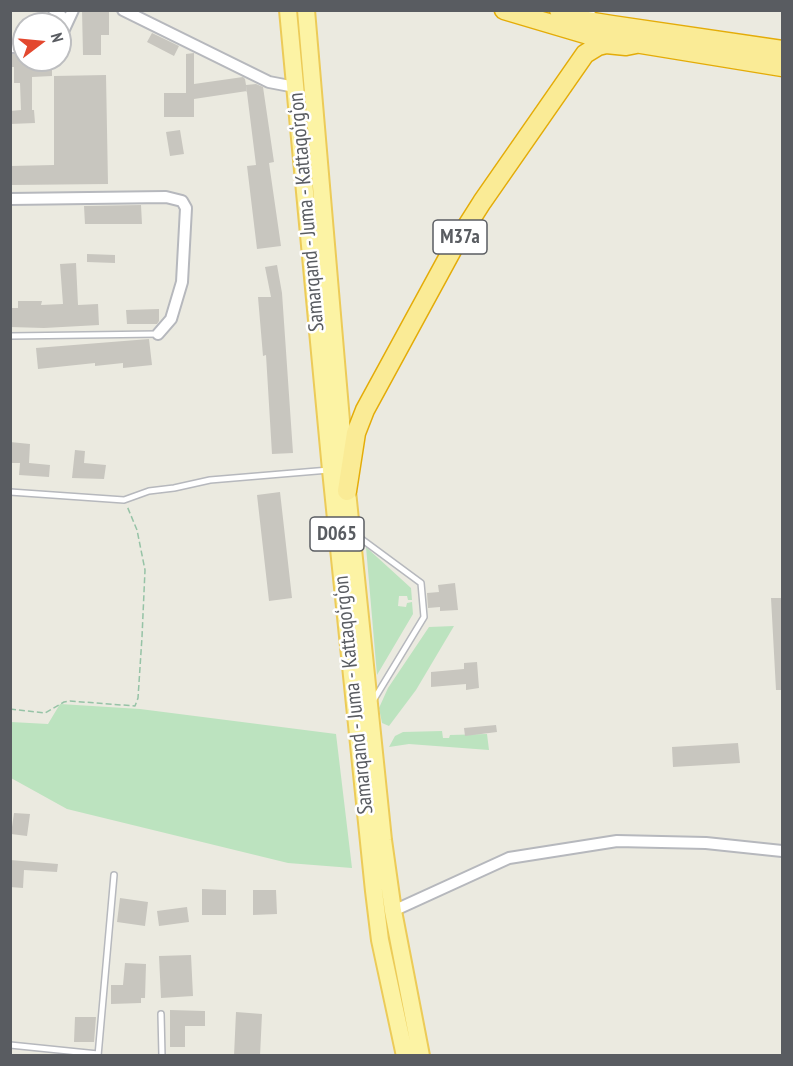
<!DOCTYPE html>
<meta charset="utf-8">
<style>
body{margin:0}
#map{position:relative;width:793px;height:1066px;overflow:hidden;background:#ebeae0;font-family:"PT Sans Narrow",sans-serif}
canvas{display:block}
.frame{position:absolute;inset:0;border:12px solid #595c61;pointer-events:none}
.north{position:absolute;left:12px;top:12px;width:60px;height:60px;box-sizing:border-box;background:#fff;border:2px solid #bdbec0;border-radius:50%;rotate:74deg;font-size:16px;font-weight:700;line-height:24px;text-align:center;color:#595c61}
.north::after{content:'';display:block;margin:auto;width:21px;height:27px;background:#e3482f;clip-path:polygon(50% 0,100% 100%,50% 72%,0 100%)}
</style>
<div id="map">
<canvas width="793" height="1066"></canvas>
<div class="frame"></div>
<div class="north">N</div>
</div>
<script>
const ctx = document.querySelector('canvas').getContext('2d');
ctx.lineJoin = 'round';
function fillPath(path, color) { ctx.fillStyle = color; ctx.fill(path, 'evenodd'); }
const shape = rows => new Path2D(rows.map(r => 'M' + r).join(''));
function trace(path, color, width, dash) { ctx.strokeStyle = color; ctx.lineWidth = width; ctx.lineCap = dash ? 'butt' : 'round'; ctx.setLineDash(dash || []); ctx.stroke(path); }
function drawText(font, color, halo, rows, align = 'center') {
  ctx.font = font + ' "PT Sans Narrow",sans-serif'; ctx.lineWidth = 5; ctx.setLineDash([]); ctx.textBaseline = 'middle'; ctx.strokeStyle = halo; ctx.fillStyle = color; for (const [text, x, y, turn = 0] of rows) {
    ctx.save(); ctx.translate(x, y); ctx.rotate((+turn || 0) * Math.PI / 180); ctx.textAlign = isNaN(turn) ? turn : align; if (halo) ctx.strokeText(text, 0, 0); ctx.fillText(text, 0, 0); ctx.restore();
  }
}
const green = shape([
 [366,547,411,588,412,600,408,600,407,596,399,596,398,606,406,607,407,603,412,602,413,614,377,675],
 [454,626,416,690,389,726,382,723,379,708,388,688,429,627],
 [60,704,140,709,336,734,352,868,288,863,67,809,11,778,11,722,48,724],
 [442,731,443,738,449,738,450,735,487,734,489,750,409,744,389,747,395,736,403,732]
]);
const building = shape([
 [82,10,109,10,109,35,101,35,101,55,83,55],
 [152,33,179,46,174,56,147,42],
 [194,53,194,84,243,77,245,79,247,91,194,99,194,117,164,117,164,93,186,93,186,54],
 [10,54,24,54,24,60,52,60,52,76,32,77,32,110,34,110,35,123,10,124,10,111,21,110,20,83,14,83,14,67,10,67],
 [106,75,108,184,10,185,10,166,54,165,54,76],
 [256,84,263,87,274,162,269,163,281,246,257,249,247,166,256,165,246,85],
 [180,130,184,154,170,156,166,132],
 [141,205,142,224,85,224,84,206],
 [87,254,115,255,115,263,87,262],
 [76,263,78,305,98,304,99,325,44,328,10,327,10,308,18,308,18,301,42,301,41,305,63,304,60,264],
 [277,265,282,293,293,453,272,454,266,355,263,356,258,297,271,297,265,267],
 [159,309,159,321,157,324,127,324,126,310],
 [149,339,152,365,123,368,123,363,95,366,95,363,38,369,36,348],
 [10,442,30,444,29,463,50,465,49,477,19,475,20,463,10,463],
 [75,450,85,451,84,463,106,465,104,479,72,478],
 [280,492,292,598,269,601,257,495],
 [455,583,458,610,440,611,440,607,428,608,427,593,439,592,438,585],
 [771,598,783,598,783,690,776,690],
 [477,662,479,688,466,690,466,684,431,687,431,672,464,669,464,663],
 [496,725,497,732,465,736,464,728],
 [738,743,740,763,673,767,672,747],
 [14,813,30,814,27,836,11,834],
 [10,860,58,864,57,872,24,870,23,888,10,887],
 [202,889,226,890,226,915,202,915],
 [253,890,276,890,277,914,253,915],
 [120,898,148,902,145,926,117,922],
 [187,907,189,922,159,926,157,911],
 [191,955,193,996,161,998,159,956],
 [125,963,146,964,145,998,141,998,141,1003,111,1004,111,985,123,985],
 [170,1010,205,1011,205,1026,185,1026,185,1047,170,1047],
 [236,1012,262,1014,260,1056,234,1056],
 [75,1017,96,1017,94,1042,74,1042]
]);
const path = shape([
 [10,709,45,713,64,702,70,701,135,706,138,698,142,637,145,570,137,530,127,506]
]);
const service = shape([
 [591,12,594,10],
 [10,336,158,334],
 [10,492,124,500,149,491,174,488,210,480,329,470],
 [356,535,421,583,424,617,373,701],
 [161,1014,162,1056],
 [10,1045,98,1054],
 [98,1056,114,875]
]);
const minor = shape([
 [54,10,67,21],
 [123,10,269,82,295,87],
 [60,38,73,10],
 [10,47,24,47],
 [10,199,166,197,182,201,186,208,182,282,171,319,158,334],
 [393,911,509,858,617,841,706,843,782,851]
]);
const primary = shape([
 [288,10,331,470,374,891,380,940,405,1056],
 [306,10,347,491,383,840,393,911,421,1056]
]);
const trunk = shape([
 [504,10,592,36,782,67],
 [559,10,587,21,612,25,782,50],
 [347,491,356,433,365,410,456,243,482,202,585,54,598,46,606,44,626,46,641,43]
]);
const shields = [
 [460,237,54],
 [337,534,54]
];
const shieldNames = [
 ["M37a",460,237],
 ["D065",337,534]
];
const streetNames = [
 ["Samarqand - Juma - Kattaqo‘rg‘on",307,212,-95],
 ["Samarqand - Juma - Kattaqo‘rg‘on",354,695,-96]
];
fillPath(green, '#bce3bf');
fillPath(building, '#c8c6bf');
trace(service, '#b6b8bd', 8);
trace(minor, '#b6b8bd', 14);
trace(primary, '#eccb58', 20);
trace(trunk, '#e4ac08', 21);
trace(path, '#96c3a6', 1.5, [6, 3]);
trace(service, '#fff', 5);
trace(minor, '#fff', 10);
trace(primary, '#fcf3a4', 16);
trace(trunk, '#faeb96', 18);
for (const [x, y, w] of shields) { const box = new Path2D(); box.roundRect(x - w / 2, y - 17, w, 34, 4.5); ctx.fillStyle = '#fff'; ctx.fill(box); trace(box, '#595c61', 1.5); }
drawText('bold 20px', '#595c61', null, shieldNames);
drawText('21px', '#595c61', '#fff', streetNames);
</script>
